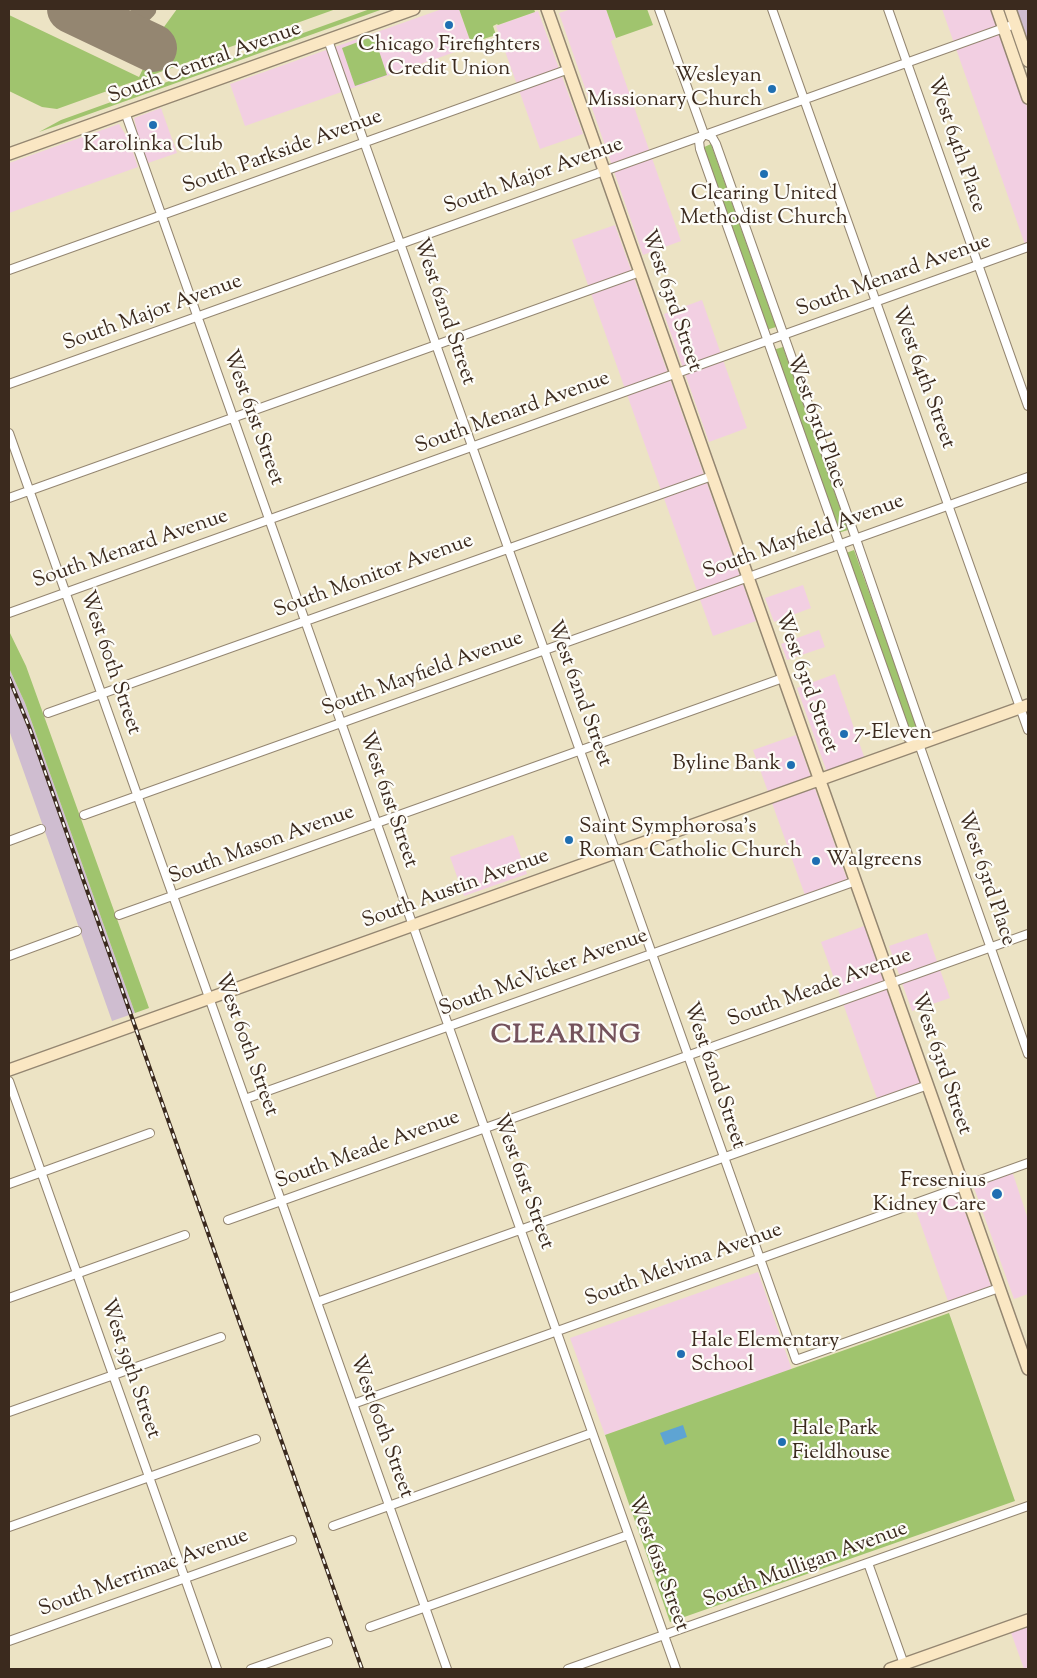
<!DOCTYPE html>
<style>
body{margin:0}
#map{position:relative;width:1037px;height:1678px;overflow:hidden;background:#ece3c4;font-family:"Sorts Mill Goudy",serif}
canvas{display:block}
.frame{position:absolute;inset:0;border:10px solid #3b2a1e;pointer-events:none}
</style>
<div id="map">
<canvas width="1037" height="1678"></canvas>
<div class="frame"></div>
</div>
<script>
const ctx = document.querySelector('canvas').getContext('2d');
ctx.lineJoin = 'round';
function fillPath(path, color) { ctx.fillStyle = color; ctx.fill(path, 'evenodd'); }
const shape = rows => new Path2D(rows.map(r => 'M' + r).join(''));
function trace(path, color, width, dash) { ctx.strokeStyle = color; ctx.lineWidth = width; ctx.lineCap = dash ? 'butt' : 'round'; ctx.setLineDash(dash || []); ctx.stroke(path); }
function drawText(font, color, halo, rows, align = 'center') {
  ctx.font = font + ' "Sorts Mill Goudy",serif'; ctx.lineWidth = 4.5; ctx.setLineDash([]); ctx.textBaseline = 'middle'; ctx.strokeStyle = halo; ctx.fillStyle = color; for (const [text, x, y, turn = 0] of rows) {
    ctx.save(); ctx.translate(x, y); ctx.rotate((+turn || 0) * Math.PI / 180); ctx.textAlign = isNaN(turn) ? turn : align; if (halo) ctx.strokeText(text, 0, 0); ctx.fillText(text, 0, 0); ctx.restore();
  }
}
const built = shape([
 [442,9,459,9,472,46,245,126,230,84],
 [571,9,606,9,616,38,611,41,681,241,643,255,559,13],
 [942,9,992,9,1028,110,1028,253],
 [538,11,583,134,540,149,496,26],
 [161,108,177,153,148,163,139,140,134,118],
 [119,124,129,140,138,167,9,213,9,163],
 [615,225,756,621,713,636,572,240],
 [702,300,747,428,709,442,664,314],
 [803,585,811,608,774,622,765,598],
 [819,630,825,647,787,660,781,644],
 [835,674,867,765,829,778,797,688],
 [796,735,848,882,806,898,753,750],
 [513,835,527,874,464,896,450,857],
 [864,926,921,1086,878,1101,821,942],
 [927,933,950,998,912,1011,889,946],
 [1012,1171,1028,1219,1028,1294,1014,1299,973,1185],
 [957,1190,992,1289,949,1304,914,1205],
 [758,1272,792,1370,605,1435,570,1338],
 [1028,1620,1028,1669,1024,1669,1009,1627]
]);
const industrial = shape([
 [1008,9,1028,9,1028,66],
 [9,668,25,703,135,1013,112,1021,9,730]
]);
const green = shape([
 [177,9,336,9,57,109,42,107,9,91,9,15,139,77,161,31],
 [370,9,383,9,39,132,61,120],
 [459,9,534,9,535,12,498,25,497,24,493,26,496,35,471,43],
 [606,9,647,9,653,25,616,38],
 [374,36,387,75,355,86,342,48],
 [711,144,776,327,766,330,702,148],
 [783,347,848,530,838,533,773,350],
 [854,550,919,732,911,736,846,553],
 [9,631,26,666,149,1008,135,1013,25,703,9,668],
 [949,1313,1015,1501,670,1622,605,1435]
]);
const water = shape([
 [683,1425,687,1437,665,1445,660,1433]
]);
const taxiway = shape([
 [86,16,112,24,127,23,140,16,147,9]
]);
const runway = shape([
 [71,9,153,48]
]);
const street = shape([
 [659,9,704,134],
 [772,9,1028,730],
 [888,9,1028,406],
 [328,40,796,1360,999,1288],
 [125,112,676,1669],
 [704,134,712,137,716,144,856,539,923,733,919,744,1028,1054],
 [704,134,699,141,700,149,771,350,908,738,919,744],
 [9,270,569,69],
 [9,384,1015,24],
 [9,433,447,1669],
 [9,498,640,272],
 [9,613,1028,247],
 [48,713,712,476],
 [84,815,1028,477],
 [9,841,41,829],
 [119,915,783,678],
 [9,956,77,931],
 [9,1081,217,1669],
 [245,1099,856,881],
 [9,1184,150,1133],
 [228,1220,1028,934],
 [9,1298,185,1235],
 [317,1302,928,1085],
 [353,1404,1028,1163],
 [9,1412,221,1337],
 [333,1526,592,1433],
 [9,1527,256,1439],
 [868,1563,905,1667],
 [370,1627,628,1535],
 [9,1641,292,1540],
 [251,1669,328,1642],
 [568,1669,1028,1506]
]);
const secondary = shape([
 [547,9,1028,1369],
 [997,9,1028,98],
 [1010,9,1028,61],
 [9,154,414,9],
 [9,1070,1028,705],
 [890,1669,1028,1620]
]);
const rail = shape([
 [9,678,30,729,362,1669]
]);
const markers = [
 [449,25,5,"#1f6fb2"],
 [772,89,5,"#1f6fb2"],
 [153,125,5,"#1f6fb2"],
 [764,174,5,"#1f6fb2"],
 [844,734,5,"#1f6fb2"],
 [791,765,5,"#1f6fb2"],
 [569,840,5,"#1f6fb2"],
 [816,861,5,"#1f6fb2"],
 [997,1194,6,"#1f6fb2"],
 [681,1354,5,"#1f6fb2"],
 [782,1442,5,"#1f6fb2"]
];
const poiNames = [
 ["Chicago Firefighters",449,46,"center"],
 ["Credit Union",449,70,"center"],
 ["Wesleyan",762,77,"right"],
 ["Missionary Church",762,101,"right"],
 ["Karolinka Club",153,146,"center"],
 ["Clearing United",764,195,"center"],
 ["Methodist Church",764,219,"center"],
 ["7-Eleven",854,734],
 ["Byline Bank",781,765,"right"],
 ["Saint Symphorosa's",579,828],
 ["Roman Catholic Church",579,852],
 ["Walgreens",826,861],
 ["Fresenius",986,1182,"right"],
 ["Kidney Care",986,1206,"right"],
 ["Hale Elementary",691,1342],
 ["School",691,1366],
 ["Hale Park",792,1430],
 ["Fieldhouse",792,1454]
];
const streetNames = [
 ["South Central Avenue",205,64,-20],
 ["West 64th Place",955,145,71],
 ["South Parkside Avenue",283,153,-20],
 ["South Major Avenue",534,177,-20],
 ["South Menard Avenue",894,277,-20],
 ["West 63rd Street",670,301,71],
 ["West 62nd Street",443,312,71],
 ["South Major Avenue",153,314,-20],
 ["West 64th Street",922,378,70],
 ["South Menard Avenue",513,414,-20],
 ["West 61st Street",252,418,70],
 ["West 63rd Place",815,422,70],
 ["South Mayfield Avenue",804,538,-20],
 ["South Menard Avenue",131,550,-19],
 ["South Monitor Avenue",374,577,-20],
 ["West 60th Street",109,663,71],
 ["South Mayfield Avenue",423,675,-20],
 ["West 63rd Street",805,683,70],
 ["West 62nd Street",578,694,70],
 ["West 61st Street",387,800,71],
 ["South Mason Avenue",262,846,-20],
 ["West 63rd Place",985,879,71],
 ["South Austin Avenue",456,890,-20],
 ["South McVicker Avenue",544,974,-20],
 ["South Meade Avenue",820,989,-20],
 ["West 60th Street",245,1045,70],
 ["West 63rd Street",940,1064,71],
 ["West 62nd Street",713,1076,71],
 ["South Meade Avenue",368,1151,-20],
 ["West 61st Street",522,1182,70],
 ["South Melvina Avenue",684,1266,-20],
 ["West 59th Street",129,1369,71],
 ["West 60th Street",380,1427,70],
 ["West 61st Street",657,1564,70],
 ["South Mulligan Avenue",806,1566,-20],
 ["South Merrimac Avenue",144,1574,-20]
];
const districtNames = [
 ["CLEARING",566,1038]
];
fillPath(built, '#f2cfe2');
fillPath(industrial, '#cfbdd0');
fillPath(green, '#a0c46e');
fillPath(water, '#5ea4d3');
trace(taxiway, '#948671', 19);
trace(runway, '#948671', 48);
trace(street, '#948671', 10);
trace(secondary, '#948671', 14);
trace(street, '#fff', 8);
trace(secondary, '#fae7c3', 11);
trace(rail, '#3b2a1e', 4);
trace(rail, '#fdfcf7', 2, [5.5]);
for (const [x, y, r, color] of markers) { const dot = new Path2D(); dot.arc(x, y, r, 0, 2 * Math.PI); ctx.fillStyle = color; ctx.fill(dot); trace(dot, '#fdfcf7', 2); }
drawText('21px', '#3b2a1e', '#fdfcf7', poiNames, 'left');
drawText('21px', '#3b2a1e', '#fdfcf7', streetNames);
ctx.letterSpacing = '1px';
drawText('bold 26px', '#74525c', '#fdfcf7', districtNames);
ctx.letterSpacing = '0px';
</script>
